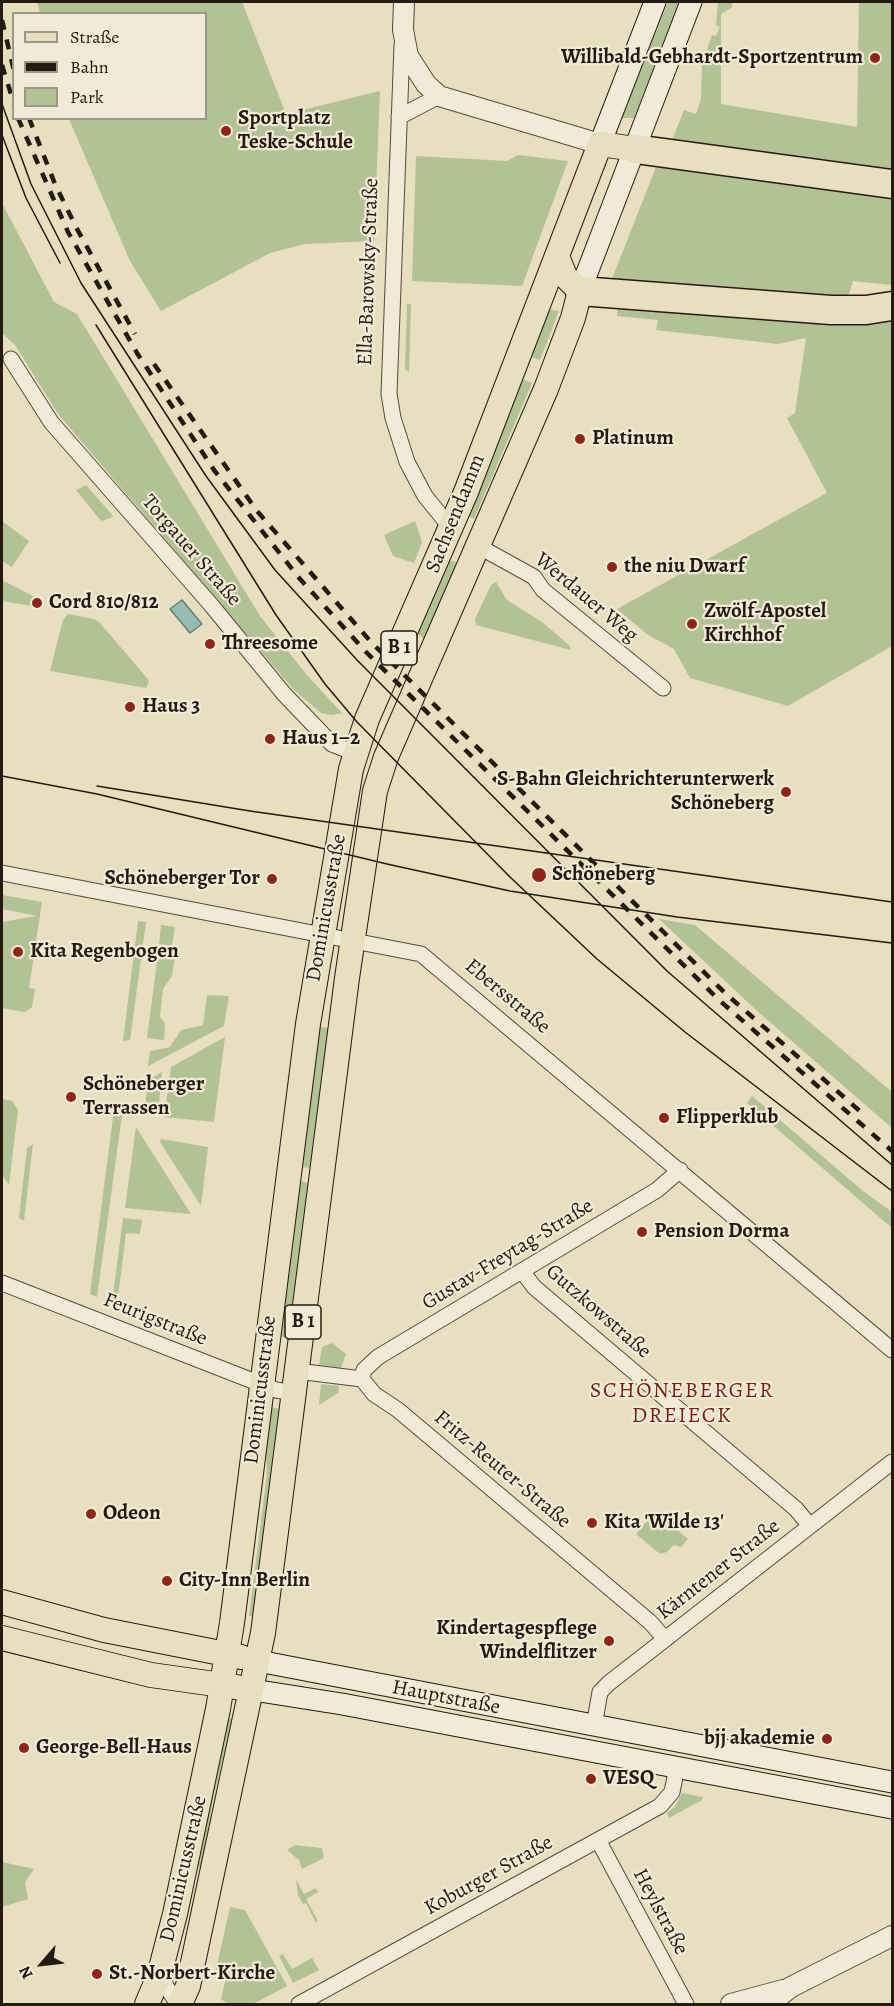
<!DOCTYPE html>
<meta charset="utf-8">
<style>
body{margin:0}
#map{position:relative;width:894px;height:2006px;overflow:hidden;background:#e8dec0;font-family:Alegreya,serif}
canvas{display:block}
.frame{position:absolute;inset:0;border:3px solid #241a11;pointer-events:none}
.legend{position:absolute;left:12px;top:12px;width:195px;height:108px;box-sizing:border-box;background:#f0ead6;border:2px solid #9e9787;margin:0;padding:8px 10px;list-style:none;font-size:18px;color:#241a11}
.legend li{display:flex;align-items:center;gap:12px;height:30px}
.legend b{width:30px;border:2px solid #9e9787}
.north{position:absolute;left:12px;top:1934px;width:60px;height:60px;-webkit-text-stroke:4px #f0ead6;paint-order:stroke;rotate:242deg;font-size:16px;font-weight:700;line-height:24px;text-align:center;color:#241a11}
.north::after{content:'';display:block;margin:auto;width:21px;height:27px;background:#241a11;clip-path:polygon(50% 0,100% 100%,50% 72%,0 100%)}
</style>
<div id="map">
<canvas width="894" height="2006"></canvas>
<div class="frame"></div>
<ul class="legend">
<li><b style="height:8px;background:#e8dec0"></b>Straße</li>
<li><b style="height:8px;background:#241a11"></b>Bahn</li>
<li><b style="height:16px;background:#b2c295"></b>Park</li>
</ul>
<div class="north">N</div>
</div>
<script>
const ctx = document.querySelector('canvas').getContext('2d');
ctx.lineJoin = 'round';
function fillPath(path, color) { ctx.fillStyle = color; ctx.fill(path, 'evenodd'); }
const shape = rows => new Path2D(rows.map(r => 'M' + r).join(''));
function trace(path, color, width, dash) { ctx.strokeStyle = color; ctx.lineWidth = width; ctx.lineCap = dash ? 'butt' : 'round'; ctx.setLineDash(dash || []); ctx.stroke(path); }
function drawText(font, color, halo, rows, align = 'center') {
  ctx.font = font + ' Alegreya,serif'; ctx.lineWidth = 4.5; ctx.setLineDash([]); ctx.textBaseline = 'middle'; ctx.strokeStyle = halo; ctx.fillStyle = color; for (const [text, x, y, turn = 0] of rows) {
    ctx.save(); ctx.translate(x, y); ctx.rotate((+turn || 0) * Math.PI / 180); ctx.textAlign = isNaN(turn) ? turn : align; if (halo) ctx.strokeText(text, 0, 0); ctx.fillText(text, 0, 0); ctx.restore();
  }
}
const green = shape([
 [37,2,242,2,286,114,380,91,374,241,305,244,270,253,161,311,130,261,69,119,206,118,206,14,40,13],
 [668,2,679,2,634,118,622,118],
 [718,2,732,2,732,7,721,14,721,104,857,127,859,2,892,2,892,174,671,143,684,110,696,114,701,99,702,63,712,35,716,36,720,27,716,25],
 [518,155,568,161,522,286,412,281,416,156,507,161],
 [656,167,892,198,892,285,853,281,848,297,610,284],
 [2,203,54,302,77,314,260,616,306,674,342,713,331,715,321,713,294,690,58,414,15,345,2,333],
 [407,304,411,304,409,372,405,369],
 [618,305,892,319,892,646,788,706,690,678,674,649,648,635,617,609,827,493,787,418,795,413,806,338,778,344,656,330,658,320,617,316],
 [549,309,559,311,540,360,531,357],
 [522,379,532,383,474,519,469,517],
 [86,485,114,517,101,521,76,490],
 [2,521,29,541,12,567,2,561],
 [415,521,422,542,414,563,393,556,384,535],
 [449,560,457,563,425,640,417,633],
 [2,580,33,596,32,606,2,601],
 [496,582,507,600,542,622,569,645,571,650,476,625,475,619,491,585],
 [68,614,94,619,100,623,147,678,149,682,146,688,50,671,63,620],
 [2,895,42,902,29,988,35,989,32,1007,25,1012,2,1008,2,922,37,916,2,909],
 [659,919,695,925,892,1092,892,1128,756,1010],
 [138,921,146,922,130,1040,123,1041],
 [161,925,175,927,172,946,159,944],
 [158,954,175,955,172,976,163,989,160,1017,165,1024,164,1040,147,1038],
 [207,995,229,996,224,1026,148,1066,150,1051,170,1047,181,1030,203,1025],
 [320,1027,328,1028,310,1168,302,1167],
 [225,1037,214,1122,164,1117,171,1067],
 [162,1072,158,1115,145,1109,148,1080],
 [752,1096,863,1191,892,1212,892,1228,747,1103],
 [2,1099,12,1101,18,1110,9,1185,2,1175],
 [115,1102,123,1108,97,1297,90,1294],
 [136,1127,191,1214,125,1208],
 [161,1139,208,1147,201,1206,160,1142],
 [33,1144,24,1221,19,1218,27,1148],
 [300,1181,308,1183,289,1338,279,1337],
 [123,1218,142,1220,140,1234,126,1233,117,1305,112,1303],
 [332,1343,346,1354,341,1368,319,1365,322,1347],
 [321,1384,339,1386,338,1393,319,1405],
 [271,1407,280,1409,253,1616,249,1616,267,1474,266,1445],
 [655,1511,688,1539,681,1547,674,1545,667,1552,660,1554,636,1534],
 [227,1718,232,1718,212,1805,202,1868,198,1867,204,1833],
 [682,1793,703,1797,702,1800,669,1818,667,1813,675,1806],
 [295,1845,322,1848,324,1858,302,1869,299,1860,287,1850],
 [2,1862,34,1869,25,1882,28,1899,2,1907],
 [296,1879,304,1894,316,1888,318,1892,306,1899,318,1921,316,1923,306,1903,303,1904,298,1895],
 [230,1907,245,1910,287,1986,253,2004,228,2004,221,1999,226,1977,215,1974],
 [283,1954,292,1969,312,1958,319,1970,293,1983,279,1956]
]);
const water = shape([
 [182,600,202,624,190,633,170,609,182,600]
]);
const minor = shape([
 [402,45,389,394,393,418,407,462,425,496,451,528],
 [399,117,439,96],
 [11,359,51,422,212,606,284,694,332,744,355,753],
 [478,546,534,577,543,590,663,688],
 [2,873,421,954,892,1350],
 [522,1271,534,1287,796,1509,810,1526],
 [2,1283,276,1390,294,1393],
 [297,1371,362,1379],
 [362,1379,374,1394,398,1410,650,1622,665,1639],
 [362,1379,364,1370,378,1357,657,1190,680,1170],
 [594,1726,600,1692,609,1683,892,1462],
 [598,1840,686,2004],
 [159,1976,178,2004],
 [299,2004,660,1806,672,1792,677,1767]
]);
const tertiary = shape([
 [404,2,403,30,408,56,426,84,439,96,600,144],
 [731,2004,783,1990],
 [769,2004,791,1987,892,1936]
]);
const secondary = shape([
 [600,144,655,2],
 [580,291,691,2],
 [258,1661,892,1782],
 [253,1690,342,1704,892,1808]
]);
const primary = shape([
 [2,1602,104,1630,241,1657],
 [2,1638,151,1675,236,1687],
 [147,2004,159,1976,175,1914,218,1709,232,1623,308,1024,351,769,367,719,466,492,600,144,635,149],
 [180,2004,188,1986,263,1633,347,978,375,791,386,757,546,389,573,318,580,291,565,276,557,256]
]);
const motorway = shape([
 [635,149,892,184],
 [580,291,831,310,866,310,892,306]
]);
const tram = shape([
 [2,104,31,184,81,283,206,476,275,570,357,660,667,971,892,1165],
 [2,135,26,198,60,263],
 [96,325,276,615,325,684,357,722,510,877,597,959,685,1032,892,1191],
 [2,776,97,794,387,864,510,891,677,917,892,943],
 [97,786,250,811,892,902]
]);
const rail = shape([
 [2,20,14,71],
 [2,65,14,104],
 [18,118,68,232,137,353,214,470,300,579,366,652,719,1000,892,1151],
 [29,118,55,184,76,227,135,334],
 [154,364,257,511,371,642,725,993,861,1112]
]);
const markers = [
 [875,58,6,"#8f2418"],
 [226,131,6,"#8f2418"],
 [580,439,6,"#8f2418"],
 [612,567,6,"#8f2418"],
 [37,603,6,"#8f2418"],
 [692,624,6,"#8f2418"],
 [210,644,6,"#8f2418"],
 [130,707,6,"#8f2418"],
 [270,739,6,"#8f2418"],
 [786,792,6,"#8f2418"],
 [539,875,8,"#8f2418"],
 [272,879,6,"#8f2418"],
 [18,952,6,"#8f2418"],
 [71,1097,6,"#8f2418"],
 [664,1118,6,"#8f2418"],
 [642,1232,6,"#8f2418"],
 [91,1514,6,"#8f2418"],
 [592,1523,6,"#8f2418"],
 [167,1581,6,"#8f2418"],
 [609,1641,6,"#8f2418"],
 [827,1739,6,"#8f2418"],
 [24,1748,6,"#8f2418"],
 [591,1779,6,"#8f2418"],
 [97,1974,6,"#8f2418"]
];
const shields = [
 [399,648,36],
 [303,1322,36]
];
const shieldNames = [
 ["B 1",399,648],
 ["B 1",303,1322]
];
const poiNames = [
 ["Willibald-Gebhardt-Sportzentrum",863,58,"right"],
 ["Sportplatz",238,119],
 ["Teske-Schule",238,143],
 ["Platinum",592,439],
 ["the niu Dwarf",624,567],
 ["Cord 810/812",49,603],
 ["Zwölf-Apostel",704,612],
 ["Kirchhof",704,636],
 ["Threesome",222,644],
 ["Haus 3",142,707],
 ["Haus 1–2",282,739],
 ["S-Bahn Gleichrichterunterwerk",774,780,"right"],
 ["Schöneberg",774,804,"right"],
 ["Schöneberg",552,875],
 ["Schöneberger Tor",260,879,"right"],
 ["Kita Regenbogen",30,952],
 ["Schöneberger",83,1085],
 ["Terrassen",83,1109],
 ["Flipperklub",676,1118],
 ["Pension Dorma",654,1232],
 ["Odeon",103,1514],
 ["Kita 'Wilde 13'",604,1523],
 ["City-Inn Berlin",179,1581],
 ["Kindertagespflege",597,1629,"right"],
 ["Windelflitzer",597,1653,"right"],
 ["bjj akademie",815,1739,"right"],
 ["George-Bell-Haus",36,1748],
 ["VESQ",603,1779],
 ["St.-Norbert-Kirche",109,1974]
];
const streetNames = [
 ["Ella-Barowsky-Straße",369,272,-88],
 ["Sachsendamm",456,514,-68],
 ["Torgauer Straße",191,551,49],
 ["Werdauer Weg",586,598,40],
 ["Dominicusstraße",327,908,-80],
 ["Ebersstraße",507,997,40],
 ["Gustav-Freytag-Straße",508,1255,-31],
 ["Gutzkowstraße",598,1312,41],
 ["Feurigstraße",155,1320,22],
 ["Dominicusstraße",261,1390,-83],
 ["Fritz-Reuter-Straße",502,1470,40],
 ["Kärntener Straße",719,1570,-38],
 ["Hauptstraße",446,1698,11],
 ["Dominicusstraße",184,1869,-77],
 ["Koburger Straße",489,1876,-29],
 ["Heylstraße",660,1912,62]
];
const neighbourhoodNames = [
 ["SCHÖNEBERGER",682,1392],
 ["DREIECK",682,1417]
];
fillPath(green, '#b2c295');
fillPath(water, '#97bcb3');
trace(water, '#697b72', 1.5);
trace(minor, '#554b3d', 17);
trace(tertiary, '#554b3d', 22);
trace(secondary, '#241a11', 23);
trace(primary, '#241a11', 26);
trace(motorway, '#241a11', 31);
trace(minor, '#f0ead6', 15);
trace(tertiary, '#f0ead6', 20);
trace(secondary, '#f0ead6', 21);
trace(primary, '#e8dec0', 24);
trace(motorway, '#e8dec0', 28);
trace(tram, '#241a11', 1.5);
trace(rail, '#241a11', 4.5, [10, 10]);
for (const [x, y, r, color] of markers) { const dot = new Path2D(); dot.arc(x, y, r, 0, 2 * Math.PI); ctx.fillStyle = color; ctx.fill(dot); trace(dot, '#f0ead6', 2); }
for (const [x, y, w] of shields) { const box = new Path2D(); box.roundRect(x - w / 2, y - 17, w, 34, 4.5); ctx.fillStyle = '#f0ead6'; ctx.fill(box); trace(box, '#241a11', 1.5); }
drawText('bold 20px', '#241a11', null, shieldNames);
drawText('bold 21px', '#241a11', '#f0ead6', poiNames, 'left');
drawText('21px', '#241a11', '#f0ead6', streetNames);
ctx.letterSpacing = '1.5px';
drawText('22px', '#7a1f14', '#f0ead6', neighbourhoodNames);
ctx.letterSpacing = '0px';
</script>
